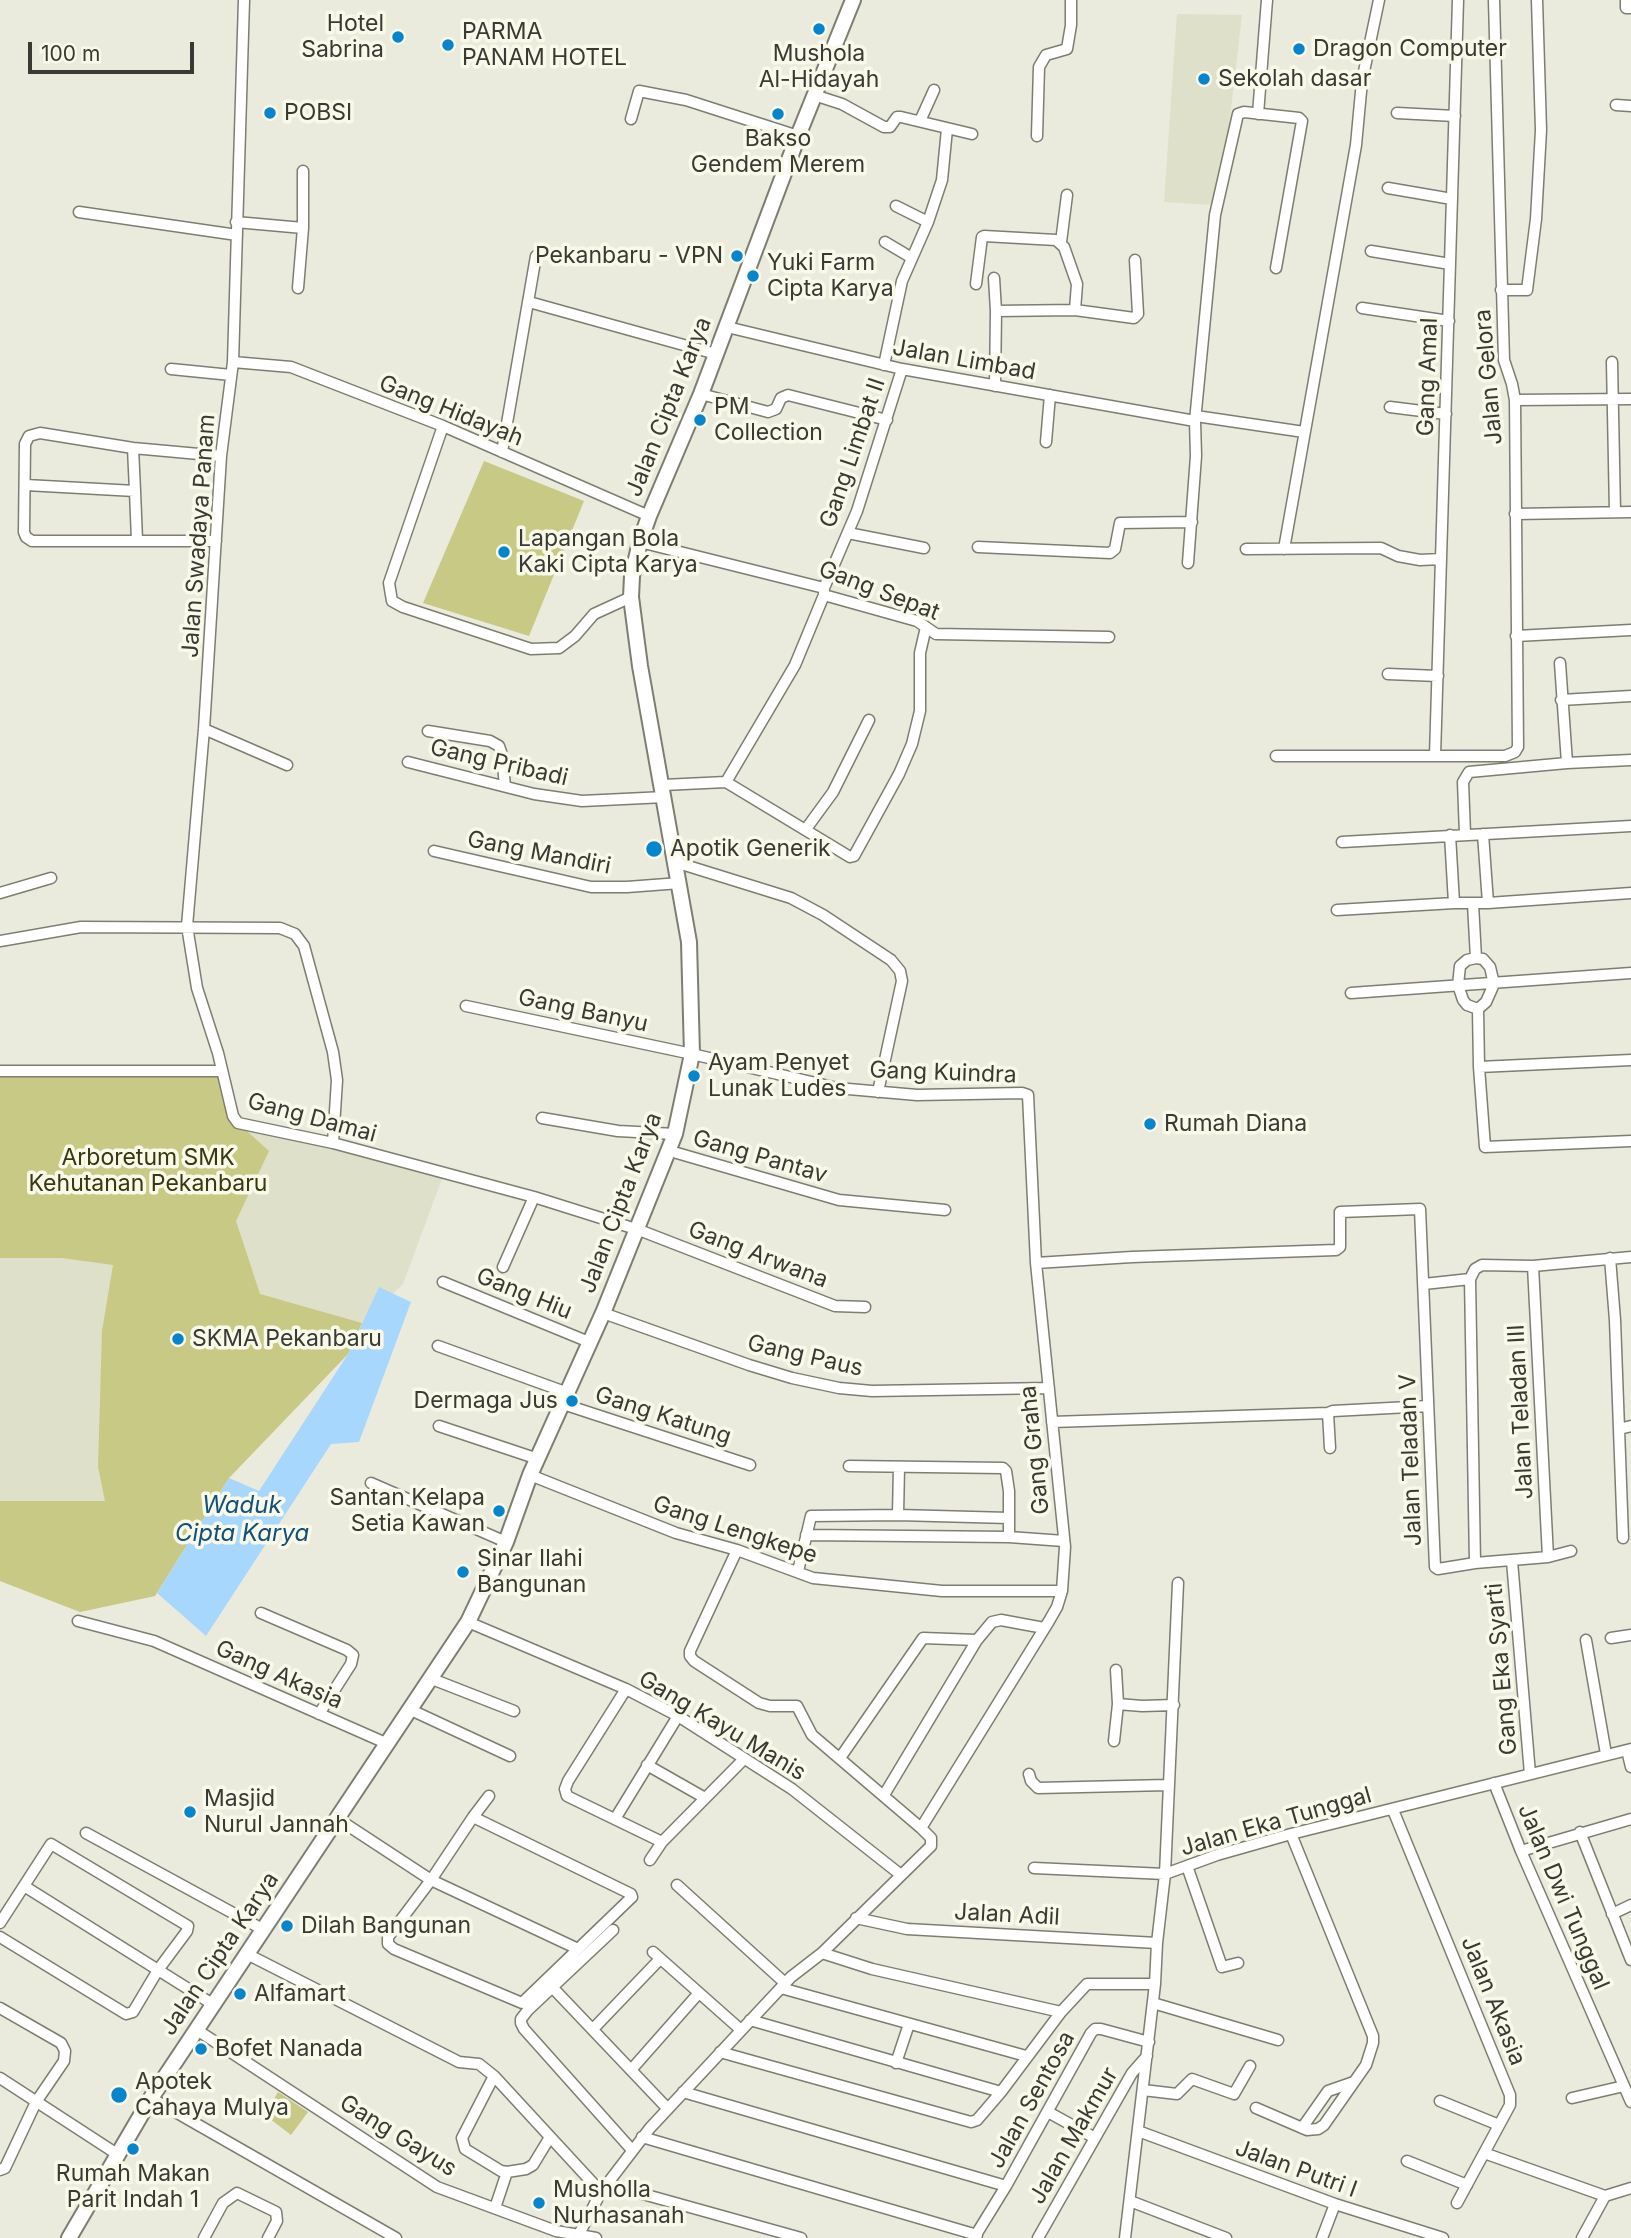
<!DOCTYPE html>
<style>
body{margin:0}
#map{position:relative;width:1631px;height:2238px;overflow:hidden;background:#eaebdc;font-family:Inter,sans-serif}
canvas{display:block}
.scale{position:absolute;left:28px;top:42px;width:166px;height:32px;box-sizing:border-box;border:4px solid #393a34;border-top:0;padding-left:9px;font-size:21px;line-height:24px;white-space:nowrap;color:#393a34;-webkit-text-stroke:5px #f8f9e9;paint-order:stroke}
</style>
<div id="map">
<canvas width="1631" height="2238"></canvas>
<div class="scale">100 m</div>
</div>
<script>
const ctx = document.querySelector('canvas').getContext('2d');
ctx.lineJoin = 'round';
function fillPath(path, color) { ctx.fillStyle = color; ctx.fill(path, 'evenodd'); }
const shape = rows => new Path2D(rows.map(r => 'M' + r).join(''));
function trace(path, color, width, dash) { ctx.strokeStyle = color; ctx.lineWidth = width; ctx.lineCap = dash ? 'butt' : 'round'; ctx.setLineDash(dash || []); ctx.stroke(path); }
function drawText(font, color, halo, rows, align = 'center') {
  ctx.font = font + ' Inter,sans-serif'; ctx.lineWidth = 7; ctx.setLineDash([]); ctx.textBaseline = 'middle'; ctx.strokeStyle = halo; ctx.fillStyle = color; for (const [text, x, y, turn = 0] of rows) {
    ctx.save(); ctx.translate(x, y); ctx.rotate((+turn || 0) * Math.PI / 180); ctx.textAlign = isNaN(turn) ? turn : align; if (halo) ctx.strokeText(text, 0, 0); ctx.fillText(text, 0, 0); ctx.restore();
  }
}
const built = shape([
 [1177,14,1242,15,1227,143,1213,205,1164,202],
 [0,1071,229,1120,443,1176,403,1284,362,1323,348,1354,229,1478,155,1596,80,1612,0,1581]
]);
const green = shape([
 [484,461,584,501,529,636,423,603],
 [0,1071,221,1071,238,1123,269,1151,236,1221,260,1294,362,1323,348,1354,229,1478,155,1596,80,1612,0,1581,0,1501,105,1501,98,1467,102,1331,113,1265,62,1258,0,1258],
 [278,2092,308,2112,291,2135,265,2115]
]);
const water = shape([
 [379,1287,411,1302,359,1442,331,1444,206,1636,157,1593,229,1478,259,1491,348,1354]
]);
const minor = shape([
 [244,0,233,362,221,456,204,729,187,926,197,988,218,1053,233,1116,238,1123,333,1143,534,1197,639,1230,835,1306,865,1307],
 [1626,0,1626,8,1631,8],
 [814,95,842,104,884,127,890,127,897,117,901,117,972,134],
 [1616,105,1631,106],
 [1397,113,1455,116],
 [1258,114,1267,0],
 [631,119,639,91,686,100,798,136],
 [920,121,934,90],
 [1037,136,1039,67,1046,55,1067,49,1071,25,1071,0],
 [1388,188,1452,199],
 [896,206,928,222],
 [79,212,237,235],
 [236,222,303,228],
 [885,242,912,258],
 [1061,242,1067,195],
 [1371,251,1450,264],
 [994,278,996,311,995,386],
 [976,284,982,237,984,236,1056,240,1064,247,1077,284,1075,310],
 [298,288,303,228,303,171],
 [1501,290,1527,290,1536,219,1541,130,1537,0],
 [529,302,716,354],
 [1362,308,1449,321],
 [996,311,1075,310,1134,318,1138,314,1135,260],
 [727,327,902,369,1195,421],
 [233,362,291,367,443,426,649,516],
 [1612,362,1615,512],
 [884,365,902,281,928,222,942,180,947,129],
 [171,369,231,375],
 [701,394,768,412,776,409,781,398,788,395,887,420],
 [1515,400,1631,399],
 [1390,407,1446,414],
 [1196,416,1304,432],
 [443,426,389,583,392,601,403,607,531,649,559,648,575,636,594,614,631,597],
 [1046,442,1050,395],
 [502,452,536,256],
 [26,485,135,491,133,448],
 [135,491,137,540],
 [1515,514,1631,512],
 [848,533,924,548],
 [216,541,32,541,26,537,24,532,25,444,29,436,40,433,133,448,221,456],
 [640,542,824,588,824,595,917,621,936,634,1109,637],
 [978,547,1110,553,1115,549,1120,523,1192,522],
 [1246,549,1381,548,1398,556,1420,560,1441,559],
 [1284,549,1356,145,1362,81,1379,0],
 [1188,563,1196,456,1195,421,1215,215,1238,114,1244,112,1299,118,1302,121,1276,268],
 [824,588,857,511,902,369],
 [1516,636,1631,630],
 [1560,663,1567,763],
 [1388,674,1438,676],
 [1561,700,1631,696],
 [204,729,287,765],
 [428,731,490,741,499,746,502,755,505,786],
 [1276,756,1505,756,1515,752,1518,747,1515,400,1512,384,1504,360,1494,0],
 [1435,756,1458,0],
 [408,762,534,794,582,801,665,797],
 [726,782,795,665,824,595],
 [663,785,726,782,850,857,854,856,899,774,912,744,920,711,920,653,926,627],
 [806,829,833,792,869,720],
 [1465,834,1463,782,1469,772,1567,763,1631,760],
 [1483,834,1488,903],
 [1450,835,1454,903],
 [1342,842,1631,826],
 [434,851,591,887,627,887,680,883],
 [675,862,791,898,823,915,891,960,900,971,902,981,878,1092],
 [0,893,51,878],
 [1473,904,1476,958],
 [1337,910,1454,903,1488,903,1631,893],
 [0,941,81,927,280,928,295,934,304,946,333,1052,337,1080,333,1143],
 [1476,958,1483,959,1490,967,1494,984,1486,1002,1478,1009,1467,1005,1463,1000,1458,985,1460,966,1467,960,1476,958],
 [1351,993,1631,973],
 [466,1006,692,1054,837,1088,917,1095,1022,1093,1028,1095,1036,1263,1065,1547,1062,1591,1057,1607,1049,1621,921,1828],
 [1478,1009,1479,1067,1485,1147,1631,1141],
 [1479,1067,1631,1060],
 [0,1071,221,1071],
 [542,1118,618,1131,675,1134],
 [670,1151,839,1200,945,1210],
 [1610,1258,1615,1320,1623,1538],
 [1036,1263,1132,1257,1336,1250,1340,1247,1340,1212,1420,1209,1435,1567,1438,1569,1475,1563,1548,1557,1571,1551],
 [1533,1266,1548,1557],
 [503,1267,534,1197],
 [1470,1279,1475,1563],
 [443,1282,589,1342],
 [1424,1284,1470,1279,1475,1269,1482,1265,1533,1266,1631,1257],
 [603,1313,749,1365,792,1378,839,1388,872,1391,1049,1388],
 [438,1346,568,1393],
 [563,1404,750,1465],
 [1052,1422,1328,1413],
 [439,1426,538,1459],
 [1619,1429,1631,1426],
 [1330,1448,1328,1413,1333,1411,1428,1406],
 [849,1466,1003,1468,1006,1471,1009,1491,1009,1537],
 [530,1475,676,1533,737,1550,813,1578,942,1591,1062,1591],
 [371,1483,506,1542],
 [898,1515,1009,1518],
 [806,1535,1009,1537,1064,1541],
 [1512,1561,1530,1774],
 [798,1571,811,1516,898,1515,899,1467],
 [261,1613,347,1650,353,1655,351,1664,319,1714],
 [78,1621,154,1641,388,1744],
 [468,1622,626,1689,678,1716,792,1789,901,1875],
 [1611,1638,1631,1635],
 [1586,1640,1606,1754],
 [432,1679,514,1711],
 [626,1689,568,1781,565,1789,567,1796,662,1842],
 [1118,1704,1142,1706,1174,1705],
 [411,1710,510,1756],
 [1114,1741,1118,1704,1116,1670],
 [1627,1750,1631,1767],
 [840,1758,923,1638,977,1640,992,1622,1001,1620,1044,1628],
 [647,1765,705,1798],
 [1029,1774,1031,1781,1038,1788,1168,1785],
 [1494,1783,1521,1851,1631,2102],
 [884,1795,977,1640],
 [1393,1810,1510,2095,1510,2105,1457,2203],
 [473,1817,631,1894,632,1897,522,2003,394,1949,388,1944,388,1937,431,1880,473,1817,489,1796],
 [338,1819,431,1880,578,1949],
 [615,1819,678,1716],
 [1580,1832,1631,1960],
 [86,1833,264,1930],
 [1521,1851,1631,1819],
 [650,1860,662,1842,744,1759],
 [1187,1866,1222,1967,1238,1963],
 [1034,1868,1165,1874,1217,1855,1291,1834,1631,1749],
 [677,1885,785,1983],
 [24,1886,214,2005],
 [1612,1914,1631,1905],
 [856,1918,907,1929,1157,1943],
 [0,1923,51,1844,188,1926,187,1931,158,1970,133,2012,126,2014,0,1937],
 [613,1930,528,2010,521,2019,521,2023,524,2029,632,2150],
 [653,1952,741,2030],
 [822,1953,872,1969,1061,2012],
 [247,1954,459,2062,479,2064,494,2076,601,2192],
 [552,1987,668,2109],
 [781,1988,1026,2056],
 [1153,2003,1278,2040],
 [0,2008,61,2043,65,2051,64,2061,36,2102,5,2168,0,2170],
 [750,2020,1001,2092],
 [593,2029,660,1959],
 [197,2030,437,2187,556,2231,596,2238],
 [720,2052,971,2122,977,2120,1001,2092,1061,2012,1087,1984,1155,1984],
 [896,2063,909,2024],
 [631,2070,698,1994],
 [494,2076,462,2138,465,2149,501,2171,507,2172,526,2169,533,2165,550,2137],
 [0,2078,117,2154],
 [1143,2090,1177,2094,1192,2079,1234,2094,1250,2066],
 [683,2092,1006,2186],
 [151,2098,396,2238],
 [1572,2098,1624,2086],
 [1440,2101,1499,2125],
 [1256,2108,1307,2130,1318,2129,1324,2125,1366,2065,1373,2043,1373,2036,1291,1834],
 [1048,2112,1095,2138],
 [1302,2128,1328,2091,1354,2082],
 [1138,2131,1335,2204,1443,2238],
 [642,2137,977,2235],
 [1484,2153,1605,2196,1582,2238],
 [1407,2161,1467,2185],
 [607,2184,801,2238],
 [1605,2196,1631,2188],
 [1130,2201,1226,2238],
 [495,2208,507,2172],
 [204,2238,223,2203,237,2193,276,2212,277,2221,268,2238],
 [577,2238,601,2192,650,2128,791,1977,822,1953,931,1846,931,1838,921,1828,812,1735,797,1706,770,1706,759,1703,694,1661,690,1656,690,1651,737,1550],
 [974,2238,1006,2186,1091,2033,1095,2029,1101,2029,1149,2042],
 [1038,2238,1132,2073,1147,2056],
 [1125,2238,1155,1984,1157,1943,1165,1874,1178,1583],
 [1322,2238,1335,2204]
]);
const primary = shape([
 [69,2238,151,2098,468,1622,506,1542,530,1475,603,1313,675,1134,692,1054,689,942,640,666,631,597,632,576,640,542,649,516,701,394,798,136,853,0]
]);
const markers = [
 [819,29,7,"#0685cd"],
 [398,37,7,"#0685cd"],
 [448,45,7,"#0685cd"],
 [1299,49,7,"#0685cd"],
 [1204,79,7,"#0685cd"],
 [270,113,7,"#0685cd"],
 [778,114,7,"#0685cd"],
 [737,256,7,"#0685cd"],
 [753,276,7,"#0685cd"],
 [700,420,7,"#0685cd"],
 [504,552,7,"#0685cd"],
 [654,849,9,"#0685cd"],
 [694,1076,7,"#0685cd"],
 [1150,1124,7,"#0685cd"],
 [178,1339,7,"#0685cd"],
 [572,1401,7,"#0685cd"],
 [499,1511,7,"#0685cd"],
 [463,1572,7,"#0685cd"],
 [190,1812,7,"#0685cd"],
 [287,1926,7,"#0685cd"],
 [240,1994,7,"#0685cd"],
 [201,2049,7,"#0685cd"],
 [119,2095,9,"#0685cd"],
 [133,2149,7,"#0685cd"],
 [539,2203,7,"#0685cd"]
];
const poiNames = [
 ["Hotel",384,24,"right"],
 ["Sabrina",384,50,"right"],
 ["PARMA",462,32],
 ["PANAM HOTEL",462,58],
 ["Dragon Computer",1313,49],
 ["Mushola",819,54,"center"],
 ["Al-Hidayah",819,80,"center"],
 ["Sekolah dasar",1218,79],
 ["POBSI",284,113],
 ["Bakso",778,139,"center"],
 ["Gendem Merem",778,165,"center"],
 ["Pekanbaru - VPN",723,256,"right"],
 ["Yuki Farm",767,263],
 ["Cipta Karya",767,289],
 ["PM",714,407],
 ["Collection",714,433],
 ["Lapangan Bola",518,539],
 ["Kaki Cipta Karya",518,565],
 ["Apotik Generik",670,849],
 ["Ayam Penyet",708,1063],
 ["Lunak Ludes",708,1089],
 ["Rumah Diana",1164,1124],
 ["SKMA Pekanbaru",192,1339],
 ["Dermaga Jus",558,1401,"right"],
 ["Santan Kelapa",485,1498,"right"],
 ["Setia Kawan",485,1524,"right"],
 ["Sinar Ilahi",477,1559],
 ["Bangunan",477,1585],
 ["Masjid",204,1799],
 ["Nurul Jannah",204,1825],
 ["Dilah Bangunan",301,1926],
 ["Alfamart",254,1994],
 ["Bofet Nanada",215,2049],
 ["Apotek",135,2082],
 ["Cahaya Mulya",135,2108],
 ["Rumah Makan",133,2174,"center"],
 ["Parit Indah 1",133,2200,"center"],
 ["Musholla",553,2190],
 ["Nurhasanah",553,2216]
];
const streetNames = [
 ["Jalan Limbad",964,360,10],
 ["Gang Amal",1428,377,-88],
 ["Jalan Gelora",1489,377,-95],
 ["Jalan Cipta Karya",669,407,-68],
 ["Gang Hidayah",451,411,22],
 ["Gang Limbat II",853,453,-71],
 ["Jalan Swadaya Panam",199,536,-86],
 ["Gang Sepat",879,591,21],
 ["Gang Pribadi",499,763,13],
 ["Gang Mandiri",539,853,11],
 ["Gang Banyu",583,1011,12],
 ["Gang Kuindra",943,1073,2],
 ["Gang Damai",312,1118,15],
 ["Gang Pantav",760,1157,16],
 ["Jalan Cipta Karya",621,1203,-69],
 ["Gang Arwana",758,1255,21],
 ["Gang Hiu",524,1294,22],
 ["Gang Paus",805,1356,13],
 ["Jalan Teladan III",1521,1412,-93],
 ["Gang Katung",663,1416,18],
 ["Gang Graha",1035,1450,-96],
 ["Jalan Teladan V",1411,1460,-92],
 ["Gang Lengkepe",735,1530,18],
 ["Gang Eka Syarti",1502,1669,-95],
 ["Gang Akasia",279,1675,24],
 ["Gang Kayu Manis",722,1726,31],
 ["Jalan Eka Tunggal",1276,1822,-16],
 ["Jalan Dwi Tunggal",1563,1897,67],
 ["Jalan Adil",1007,1915,3],
 ["Jalan Cipta Karya",220,1954,-56],
 ["Jalan Akasia",1493,2001,68],
 ["Jalan Sentosa",1032,2100,-61],
 ["Gang Gayus",398,2136,32],
 ["Jalan Makmur",1074,2136,-60],
 ["Jalan Putri I",1296,2169,20]
];
const parkNames = [
 ["Arboretum SMK",148,1158],
 ["Kehutanan Pekanbaru",148,1184]
];
const waterNames = [
 ["Waduk",242,1506],
 ["Cipta Karya",242,1534]
];
fillPath(built, '#dfe0ca');
fillPath(green, '#c7c984');
fillPath(water, '#a8d7fd');
trace(minor, '#7d7e71', 13);
trace(primary, '#7d7e71', 18);
trace(minor, '#fff', 10);
trace(primary, '#fff', 14);
for (const [x, y, r, color] of markers) { const dot = new Path2D(); dot.arc(x, y, r, 0, 2 * Math.PI); ctx.fillStyle = color; ctx.fill(dot); trace(dot, '#f8f9e9', 2.5); }
drawText('23px', '#393a34', '#f8f9e9', poiNames, 'left');
drawText('23px', '#393a34', '#f8f9e9', streetNames);
drawText('23px', '#38380e', '#f8f9e9', parkNames);
drawText('italic 24px', '#13507a', '#f8f9e9', waterNames);
</script>
